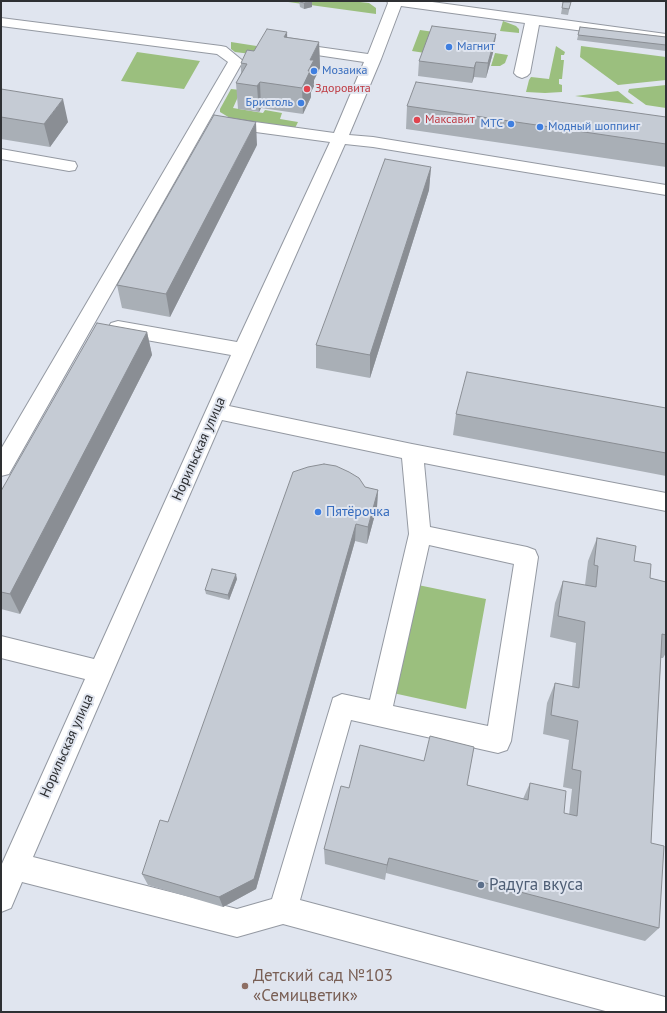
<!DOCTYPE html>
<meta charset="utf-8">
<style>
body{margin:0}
#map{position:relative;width:667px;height:1013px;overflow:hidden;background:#e0e5ef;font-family:"PT Sans",sans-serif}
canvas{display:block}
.frame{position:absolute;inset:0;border:2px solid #2e3033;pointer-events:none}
</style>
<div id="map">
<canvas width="667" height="1013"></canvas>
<div class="frame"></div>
</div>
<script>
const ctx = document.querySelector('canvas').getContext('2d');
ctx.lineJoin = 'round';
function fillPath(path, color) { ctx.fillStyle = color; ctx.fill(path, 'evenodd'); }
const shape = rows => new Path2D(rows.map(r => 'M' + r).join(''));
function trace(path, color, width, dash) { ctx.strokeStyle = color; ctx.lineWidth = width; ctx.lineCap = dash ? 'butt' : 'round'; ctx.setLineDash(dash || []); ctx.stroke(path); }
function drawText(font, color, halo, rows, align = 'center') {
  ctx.font = font + ' "PT Sans",sans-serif'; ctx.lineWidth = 4; ctx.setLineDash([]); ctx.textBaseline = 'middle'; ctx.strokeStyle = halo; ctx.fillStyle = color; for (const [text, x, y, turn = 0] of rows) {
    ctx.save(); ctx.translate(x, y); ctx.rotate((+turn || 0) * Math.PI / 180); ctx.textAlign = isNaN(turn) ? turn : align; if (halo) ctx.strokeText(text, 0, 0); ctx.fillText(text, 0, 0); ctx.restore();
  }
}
const green = shape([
 [281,1,351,1,369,3,376,8,376,14],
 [503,21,516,26,519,29,519,33,500,31],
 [420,30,441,33,425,53,412,51],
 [231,42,263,47,259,55,235,52,231,49],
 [556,46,565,52,564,55,561,55,561,60,564,60,562,79,559,79,559,84,562,85,562,92,545,93,526,92,529,80,531,77,549,79],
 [581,46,666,57,666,80,618,85,580,57],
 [137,52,200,61,184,89,121,81],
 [495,53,508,55,505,63,500,66,491,66],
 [666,85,666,108,646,105,628,92,629,89],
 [231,89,241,90,233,108,263,113,265,110,282,113,280,119,298,122,295,128,230,118,220,112,220,109],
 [618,91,634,104,575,96],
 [418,585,486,599,466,709,393,693]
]);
const minor = shape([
 [387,1,425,1,666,34,666,42,539,25,530,73,527,76,522,78,517,76,514,73,525,23,401,6,381,59,349,135,373,137,666,185,666,195,373,147,345,144,229,406,412,444,666,493,666,511,424,463,430,527,527,547,535,550,538,557,511,741,507,750,498,753,351,720,300,900,665,997,666,1012,609,1012,283,924,237,937,22,882,11,908,1,912,1,866,85,679,1,658,1,636,94,659,231,355,118,335,111,333,108,328,111,323,118,321,237,342,330,142,226,128,220,126,218,123,220,120,226,118,334,133,364,62,290,51,285,50,283,47,285,44,290,43,368,54,388,3,387,1],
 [222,420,402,458,409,534,370,700,342,694,333,698,272,899,237,909,33,857,222,420],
 [429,545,514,564,488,726,393,706,429,545],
 [1,18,221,46,226,47,243,61,9,474,1,476,1,449,228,62,217,54,1,26,1,18],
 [1,149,69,161,75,162,77,166,75,170,69,171,1,159,1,149]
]);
const wall = shape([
 [299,1,312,1,312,7,304,9,300,7],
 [571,2,568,15,561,14,562,8],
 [580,27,666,37,666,51,577,40],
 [496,34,494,49,486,78,474,77,472,83,418,76,419,61],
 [287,37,319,42,320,68,314,80,314,86,311,92,311,97,303,114,261,108,259,112,238,109,236,83,241,73,241,63,254,51],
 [1,89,68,122,50,147,1,139],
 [407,106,666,117,666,167,406,129],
 [257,145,170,317,122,308,117,285],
 [431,167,429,190,370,378,316,368,316,345],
 [147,332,152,355,20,614,1,609,1,491],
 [666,408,666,476,453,435,456,414],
 [365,487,378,490,377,507,367,544,355,541,256,889,223,907,148,885,142,874,168,822],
 [597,538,634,561,650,578,666,582,666,653,663,658,661,658,651,843,659,928,645,941,386,873,385,880,325,864,324,849,349,788,467,785,523,799,530,783,564,813,569,815,572,789,563,787,569,740,543,734,547,703,555,683,572,687,576,643,550,637,555,603,563,581,585,585,588,561],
 [237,579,229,600,206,594,205,590]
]);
const shadedWall = shape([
 [312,1,312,7,304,9,304,3],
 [287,32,288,57,284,37],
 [496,34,494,49,486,78,488,63],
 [319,42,320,68,314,80,314,86,311,92,311,97,303,114,302,88,308,71,310,60],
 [476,62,474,77,472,83,474,68],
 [260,82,261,108,259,112,257,86],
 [63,99,68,122,50,147,44,124],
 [256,122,257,145,170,317,166,294],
 [431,167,429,190,370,378,370,355],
 [147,332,152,355,20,614,10,594],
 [378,490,377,507,367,544,368,527],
 [356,524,355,541,256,889,223,907,219,897],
 [236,574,237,579,229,600,228,595],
 [389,858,386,873,385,880,387,865]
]);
const building = shape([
 [300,1,312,1,304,3,300,2,300,1],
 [563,2,571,2,569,9,562,8,563,2],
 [432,26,496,34,488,63,476,62,474,68,419,61,432,26],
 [580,27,666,37,666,45,578,35,580,27],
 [267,29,287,32,284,37,319,42,310,60,314,60,308,71,310,71,302,88,260,82,257,86,236,83,247,64,241,63,247,50,254,51,267,29],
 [416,82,666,117,666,144,407,106,416,82],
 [1,89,63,99,44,124,1,117,1,89],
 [214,115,256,122,166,294,117,285,214,115],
 [385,159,431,167,370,355,316,345,385,159],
 [97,323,147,332,10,594,1,592,1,491,97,323],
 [467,372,666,408,666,453,456,414,467,372],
 [324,464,336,466,349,472,359,478,365,487,378,490,368,527,356,524,254,879,219,897,142,874,160,820,168,822,293,472,308,467,324,464],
 [597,538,636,546,634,561,651,564,650,578,666,582,666,635,662,634,651,843,664,846,659,928,389,858,387,865,324,849,341,786,349,788,360,745,424,761,430,736,474,747,467,785,528,800,530,783,566,791,564,813,577,816,581,771,572,769,578,721,551,715,555,683,579,688,585,622,558,616,563,581,596,587,598,566,594,565,597,538],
 [212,569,236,574,228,595,205,590,212,569]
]);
const markers = [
 [449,47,4,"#3f7fe0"],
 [314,71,4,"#3f7fe0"],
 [307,89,4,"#e0444e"],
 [301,103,4,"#3f7fe0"],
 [417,120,4,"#e0444e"],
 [511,124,4,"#3f7fe0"],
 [540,127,4,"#3f7fe0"],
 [318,512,4,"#3f7fe0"],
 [481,885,4,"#5c6f8a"],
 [245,986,4,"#8d6e63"]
];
const farShopnames = [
 ["Магнит",457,47],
 ["Мозаика",322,71],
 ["Бристоль",293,103,"right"],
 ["МТС",503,124,"right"],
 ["Модный шоппинг",548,127]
];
const farHealthnames = [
 ["Здоровита",315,89],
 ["Максавит",425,120]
];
const streetNames = [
 ["Норильская улица",199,449,-66],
 ["Норильская улица",67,746,-66]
];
const shopNames = [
 ["Пятёрочка",326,512]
];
const nearServicenames = [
 ["Радуга вкуса",489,885]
];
const nearEducationnames = [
 ["Детский сад №103",253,976],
 ["«Семицветик»",253,996]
];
fillPath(green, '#9bbf7e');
trace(minor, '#9499a2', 2);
fillPath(minor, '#fff');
fillPath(wall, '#a9afb6');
fillPath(shadedWall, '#8a8e94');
fillPath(building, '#c5cbd4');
trace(building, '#8a8e94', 1);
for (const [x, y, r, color] of markers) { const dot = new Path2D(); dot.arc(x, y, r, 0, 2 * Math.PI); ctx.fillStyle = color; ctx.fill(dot); trace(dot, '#e0e5ef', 1.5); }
drawText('12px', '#366cbe', '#e0e5ef', farShopnames, 'left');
drawText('12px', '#be3a42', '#e0e5ef', farHealthnames, 'left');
drawText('14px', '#2e3033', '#e0e5ef', streetNames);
drawText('14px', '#366cbe', '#e0e5ef', shopNames, 'left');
drawText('17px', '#4e5e75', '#e0e5ef', nearServicenames, 'left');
drawText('17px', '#785e54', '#e0e5ef', nearEducationnames, 'left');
</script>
